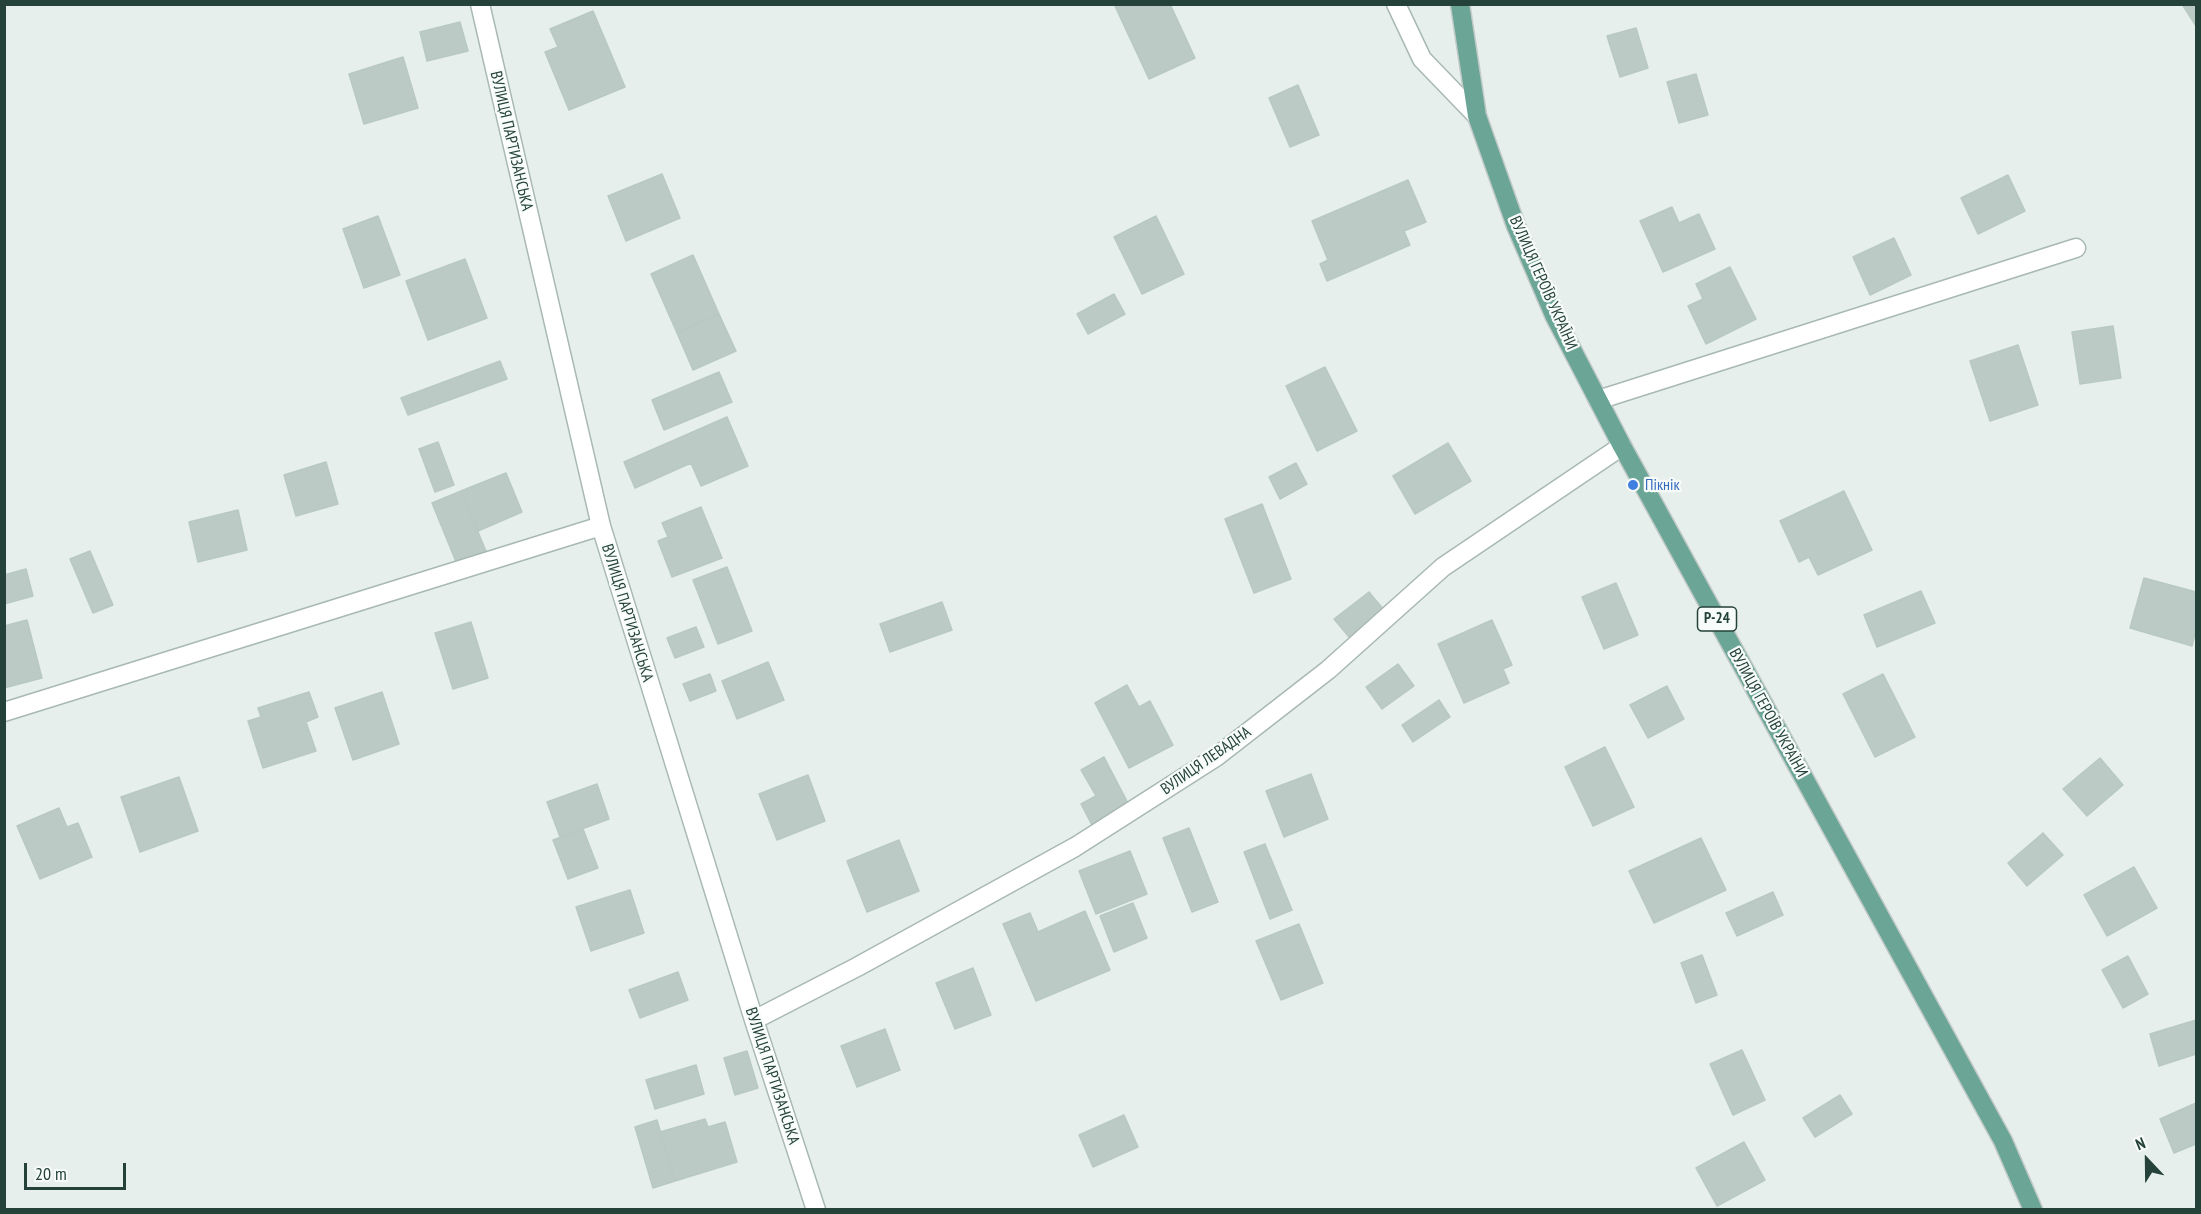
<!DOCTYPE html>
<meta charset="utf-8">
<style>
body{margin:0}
#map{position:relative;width:2201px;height:1214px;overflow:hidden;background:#e6efeb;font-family:"PT Sans Narrow",sans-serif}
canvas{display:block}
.frame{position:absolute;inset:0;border:6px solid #24423a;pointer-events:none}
.north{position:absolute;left:2117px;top:1130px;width:60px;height:60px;-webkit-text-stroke:4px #f7fbf9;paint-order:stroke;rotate:338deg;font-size:16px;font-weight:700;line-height:24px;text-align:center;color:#24423a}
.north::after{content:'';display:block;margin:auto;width:21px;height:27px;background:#24423a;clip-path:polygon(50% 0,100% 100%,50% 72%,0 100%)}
.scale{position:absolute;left:24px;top:1163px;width:102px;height:27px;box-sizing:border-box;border:3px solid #24423a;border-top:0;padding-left:8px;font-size:18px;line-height:21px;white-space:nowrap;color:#24423a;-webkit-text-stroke:4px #f7fbf9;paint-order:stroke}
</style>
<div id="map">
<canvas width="2201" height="1214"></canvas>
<div class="frame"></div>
<div class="north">N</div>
<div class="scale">20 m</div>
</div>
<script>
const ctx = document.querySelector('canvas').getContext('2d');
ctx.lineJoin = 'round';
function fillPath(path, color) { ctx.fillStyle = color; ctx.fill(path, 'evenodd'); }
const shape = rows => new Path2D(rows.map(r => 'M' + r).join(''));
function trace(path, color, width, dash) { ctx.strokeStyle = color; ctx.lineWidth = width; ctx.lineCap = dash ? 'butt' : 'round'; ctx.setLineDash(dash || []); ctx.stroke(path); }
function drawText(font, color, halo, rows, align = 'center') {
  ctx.font = font + ' "PT Sans Narrow",sans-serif'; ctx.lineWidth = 4.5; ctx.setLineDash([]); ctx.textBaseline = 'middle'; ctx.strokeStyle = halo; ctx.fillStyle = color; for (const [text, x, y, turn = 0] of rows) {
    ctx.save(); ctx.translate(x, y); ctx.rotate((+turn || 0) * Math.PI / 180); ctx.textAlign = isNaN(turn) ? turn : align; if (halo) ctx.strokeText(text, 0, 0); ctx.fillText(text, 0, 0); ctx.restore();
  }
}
const building = shape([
 [1114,4,1170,4,1195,58,1149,79,1114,4],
 [2182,4,2196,4,2196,26,2182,4],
 [593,11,625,87,569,110,545,52,558,47,550,29,593,11],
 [460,22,468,51,427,61,420,32,460,22],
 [1636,28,1648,68,1620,77,1607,36,1636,28],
 [403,57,418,108,364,124,349,74,403,57],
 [1696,74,1708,115,1679,123,1667,82,1696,74],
 [1298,85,1319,135,1290,147,1269,98,1298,85],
 [662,174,680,218,626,241,608,196,662,174],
 [2008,175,2025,211,1978,234,1961,198,2008,175],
 [1408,180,1426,222,1404,231,1410,245,1327,281,1320,264,1328,260,1312,221,1408,180],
 [1672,207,1679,223,1699,214,1715,249,1663,272,1640,221,1672,207],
 [378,216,400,275,364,288,343,229,378,216],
 [1156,216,1184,274,1142,294,1114,237,1156,216],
 [1894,238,1911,275,1870,295,1853,257,1894,238],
 [693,255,719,314,677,333,651,274,693,255],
 [465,259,487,318,428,340,406,281,465,259],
 [1730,267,1756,319,1706,344,1688,306,1703,299,1696,284,1730,267],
 [1114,294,1125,314,1088,334,1077,314,1114,294],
 [719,314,736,351,693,370,677,333,719,314],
 [2113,326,2121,378,2080,384,2072,332,2113,326],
 [2018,345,2038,405,1990,421,1970,361,2018,345],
 [500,361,507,379,408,415,401,398,500,361],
 [1325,367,1357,431,1317,451,1286,386,1325,367],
 [719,372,732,402,664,430,652,400,719,372],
 [727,417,748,466,701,486,691,463,635,488,624,462,727,417],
 [438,442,454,485,435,492,419,449,438,442],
 [1448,443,1471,481,1415,514,1393,476,1448,443],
 [326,462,338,504,296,516,284,475,326,462],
 [1296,463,1307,484,1280,499,1269,477,1296,463],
 [506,473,522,512,478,531,461,491,506,473],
 [461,491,488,556,459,569,432,503,461,491],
 [1844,491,1872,550,1818,575,1809,557,1799,562,1780,521,1844,491],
 [1262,504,1291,579,1254,593,1225,519,1262,504],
 [701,507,722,558,672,577,658,541,668,537,662,523,701,507],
 [238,510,247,550,198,562,189,522,238,510],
 [90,551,113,605,93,613,70,559,90,551],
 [727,567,752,631,718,644,693,580,727,567],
 [26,569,33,596,4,604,4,575,26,569],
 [2144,578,2196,592,2196,630,2192,646,2130,628,2144,578],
 [1616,583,1638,635,1604,649,1582,597,1616,583],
 [1921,591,1935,623,1877,647,1864,615,1921,591],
 [1369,592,1384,610,1349,637,1334,619,1369,592],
 [942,602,952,630,890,652,880,624,942,602],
 [27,620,42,678,4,688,4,626,27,620],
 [1492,620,1512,665,1503,669,1509,683,1464,703,1438,644,1492,620],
 [471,622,488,678,453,689,435,633,471,622],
 [696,627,704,647,675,658,667,638,696,627],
 [768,662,784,700,737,719,722,681,768,662],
 [1398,664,1414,686,1382,709,1366,687,1398,664],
 [710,674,716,691,690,701,683,684,710,674],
 [1883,674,1915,737,1875,757,1843,694,1883,674],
 [1127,685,1139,707,1150,701,1173,745,1129,768,1095,703,1127,685],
 [1667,686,1684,719,1648,738,1630,705,1667,686],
 [309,692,318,717,306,722,316,751,263,768,248,721,261,717,258,708,309,692],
 [382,692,399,744,353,760,335,708,382,692],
 [1439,700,1450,717,1413,742,1402,725,1439,700],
 [1605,747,1634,807,1593,826,1565,767,1605,747],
 [1104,757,1130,807,1093,827,1081,804,1096,796,1081,770,1104,757],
 [2100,758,2123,785,2087,816,2063,789,2100,758],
 [1311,774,1328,819,1284,837,1266,791,1311,774],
 [808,775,825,821,777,840,759,794,808,775],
 [179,777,198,831,140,852,121,797,179,777],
 [597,784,609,819,560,837,547,802,597,784],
 [59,808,67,827,78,823,92,857,40,879,17,826,59,808],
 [1189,828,1218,902,1192,912,1163,838,1189,828],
 [583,829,598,868,568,879,553,840,583,829],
 [2043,833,2063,855,2027,886,2008,863,2043,833],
 [1701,838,1726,890,1654,923,1629,871,1701,838],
 [899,840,919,891,867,912,847,861,899,840],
 [1265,844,1292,910,1270,919,1244,852,1265,844],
 [1130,851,1147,894,1096,914,1079,871,1130,851],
 [2134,867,2157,908,2107,936,2084,895,2134,867],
 [630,890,644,933,591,951,576,907,630,890],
 [1773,892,1783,915,1737,936,1726,913,1773,892],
 [1133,903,1147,938,1114,952,1100,916,1133,903],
 [1085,911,1110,970,1036,1001,1003,924,1030,913,1038,932,1085,911],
 [1299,924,1323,983,1281,1000,1256,941,1299,924],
 [1702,955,1717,995,1696,1003,1681,963,1702,955],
 [2128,956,2148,994,2123,1008,2102,970,2128,956],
 [973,968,991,1015,955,1029,936,983,973,968],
 [678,972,688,1000,640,1018,629,990,678,972],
 [2196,1020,2196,1054,2159,1066,2150,1034,2196,1020],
 [885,1029,900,1070,857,1087,841,1046,885,1029],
 [1742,1050,1765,1100,1733,1115,1710,1064,1742,1050],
 [747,1051,758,1088,735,1095,724,1058,747,1051],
 [696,1065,704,1094,655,1109,646,1080,696,1065],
 [1840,1095,1852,1114,1815,1137,1803,1118,1840,1095],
 [2196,1103,2196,1144,2174,1153,2160,1119,2196,1103],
 [1124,1115,1138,1147,1093,1167,1079,1135,1124,1115],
 [705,1119,708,1127,725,1122,737,1162,675,1181,660,1132,705,1119],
 [657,1120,675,1181,653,1188,635,1127,657,1120],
 [1744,1142,1765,1180,1717,1206,1696,1168,1744,1142]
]);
const minor = shape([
 [480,4,601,526,754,1020,816,1210],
 [1396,4,1422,59,1477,116],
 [1598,400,2076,248],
 [4,712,601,526],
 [754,1020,857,967,1075,847,1216,757,1328,670,1443,567,1622,446]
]);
const major = shape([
 [1460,4,1477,116,1516,226,1554,315,1622,446,2003,1141,2033,1210]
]);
const markers = [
 [1633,485,6,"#3f7fe0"]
];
const shields = [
 [1717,619,39]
];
const shieldNames = [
 ["Р-24",1717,619]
];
const streetNames = [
 ["ВУЛИЦЯ ПАРТИЗАНСЬКА",511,141,77],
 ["ВУЛИЦЯ ГЕРОЇВ УКРАЇНИ",1543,283,66],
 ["ВУЛИЦЯ ПАРТИЗАНСЬКА",627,613,73],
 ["ВУЛИЦЯ ГЕРОЇВ УКРАЇНИ",1768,713,61],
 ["ВУЛИЦЯ ЛЕВАДНА",1206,761,-35],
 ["ВУЛИЦЯ ПАРТИЗАНСЬКА",772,1076,72]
];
const shopNames = [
 ["Пікнік",1645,485]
];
fillPath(building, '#bbcac4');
trace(building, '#b8c9c2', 1.5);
trace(minor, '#a8b8b2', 21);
trace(major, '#c2cac8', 21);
trace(minor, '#fff', 18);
trace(major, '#6aa596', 18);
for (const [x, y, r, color] of markers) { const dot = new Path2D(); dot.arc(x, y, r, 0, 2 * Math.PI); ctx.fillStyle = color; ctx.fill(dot); trace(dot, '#f7fbf9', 2); }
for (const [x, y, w] of shields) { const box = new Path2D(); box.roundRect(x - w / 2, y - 12, w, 24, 4.5); ctx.fillStyle = '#f7fbf9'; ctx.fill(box); trace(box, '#24423a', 1.5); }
drawText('bold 15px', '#24423a', null, shieldNames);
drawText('16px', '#24423a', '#f7fbf9', streetNames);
drawText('16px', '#366cbe', '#f7fbf9', shopNames, 'left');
</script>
